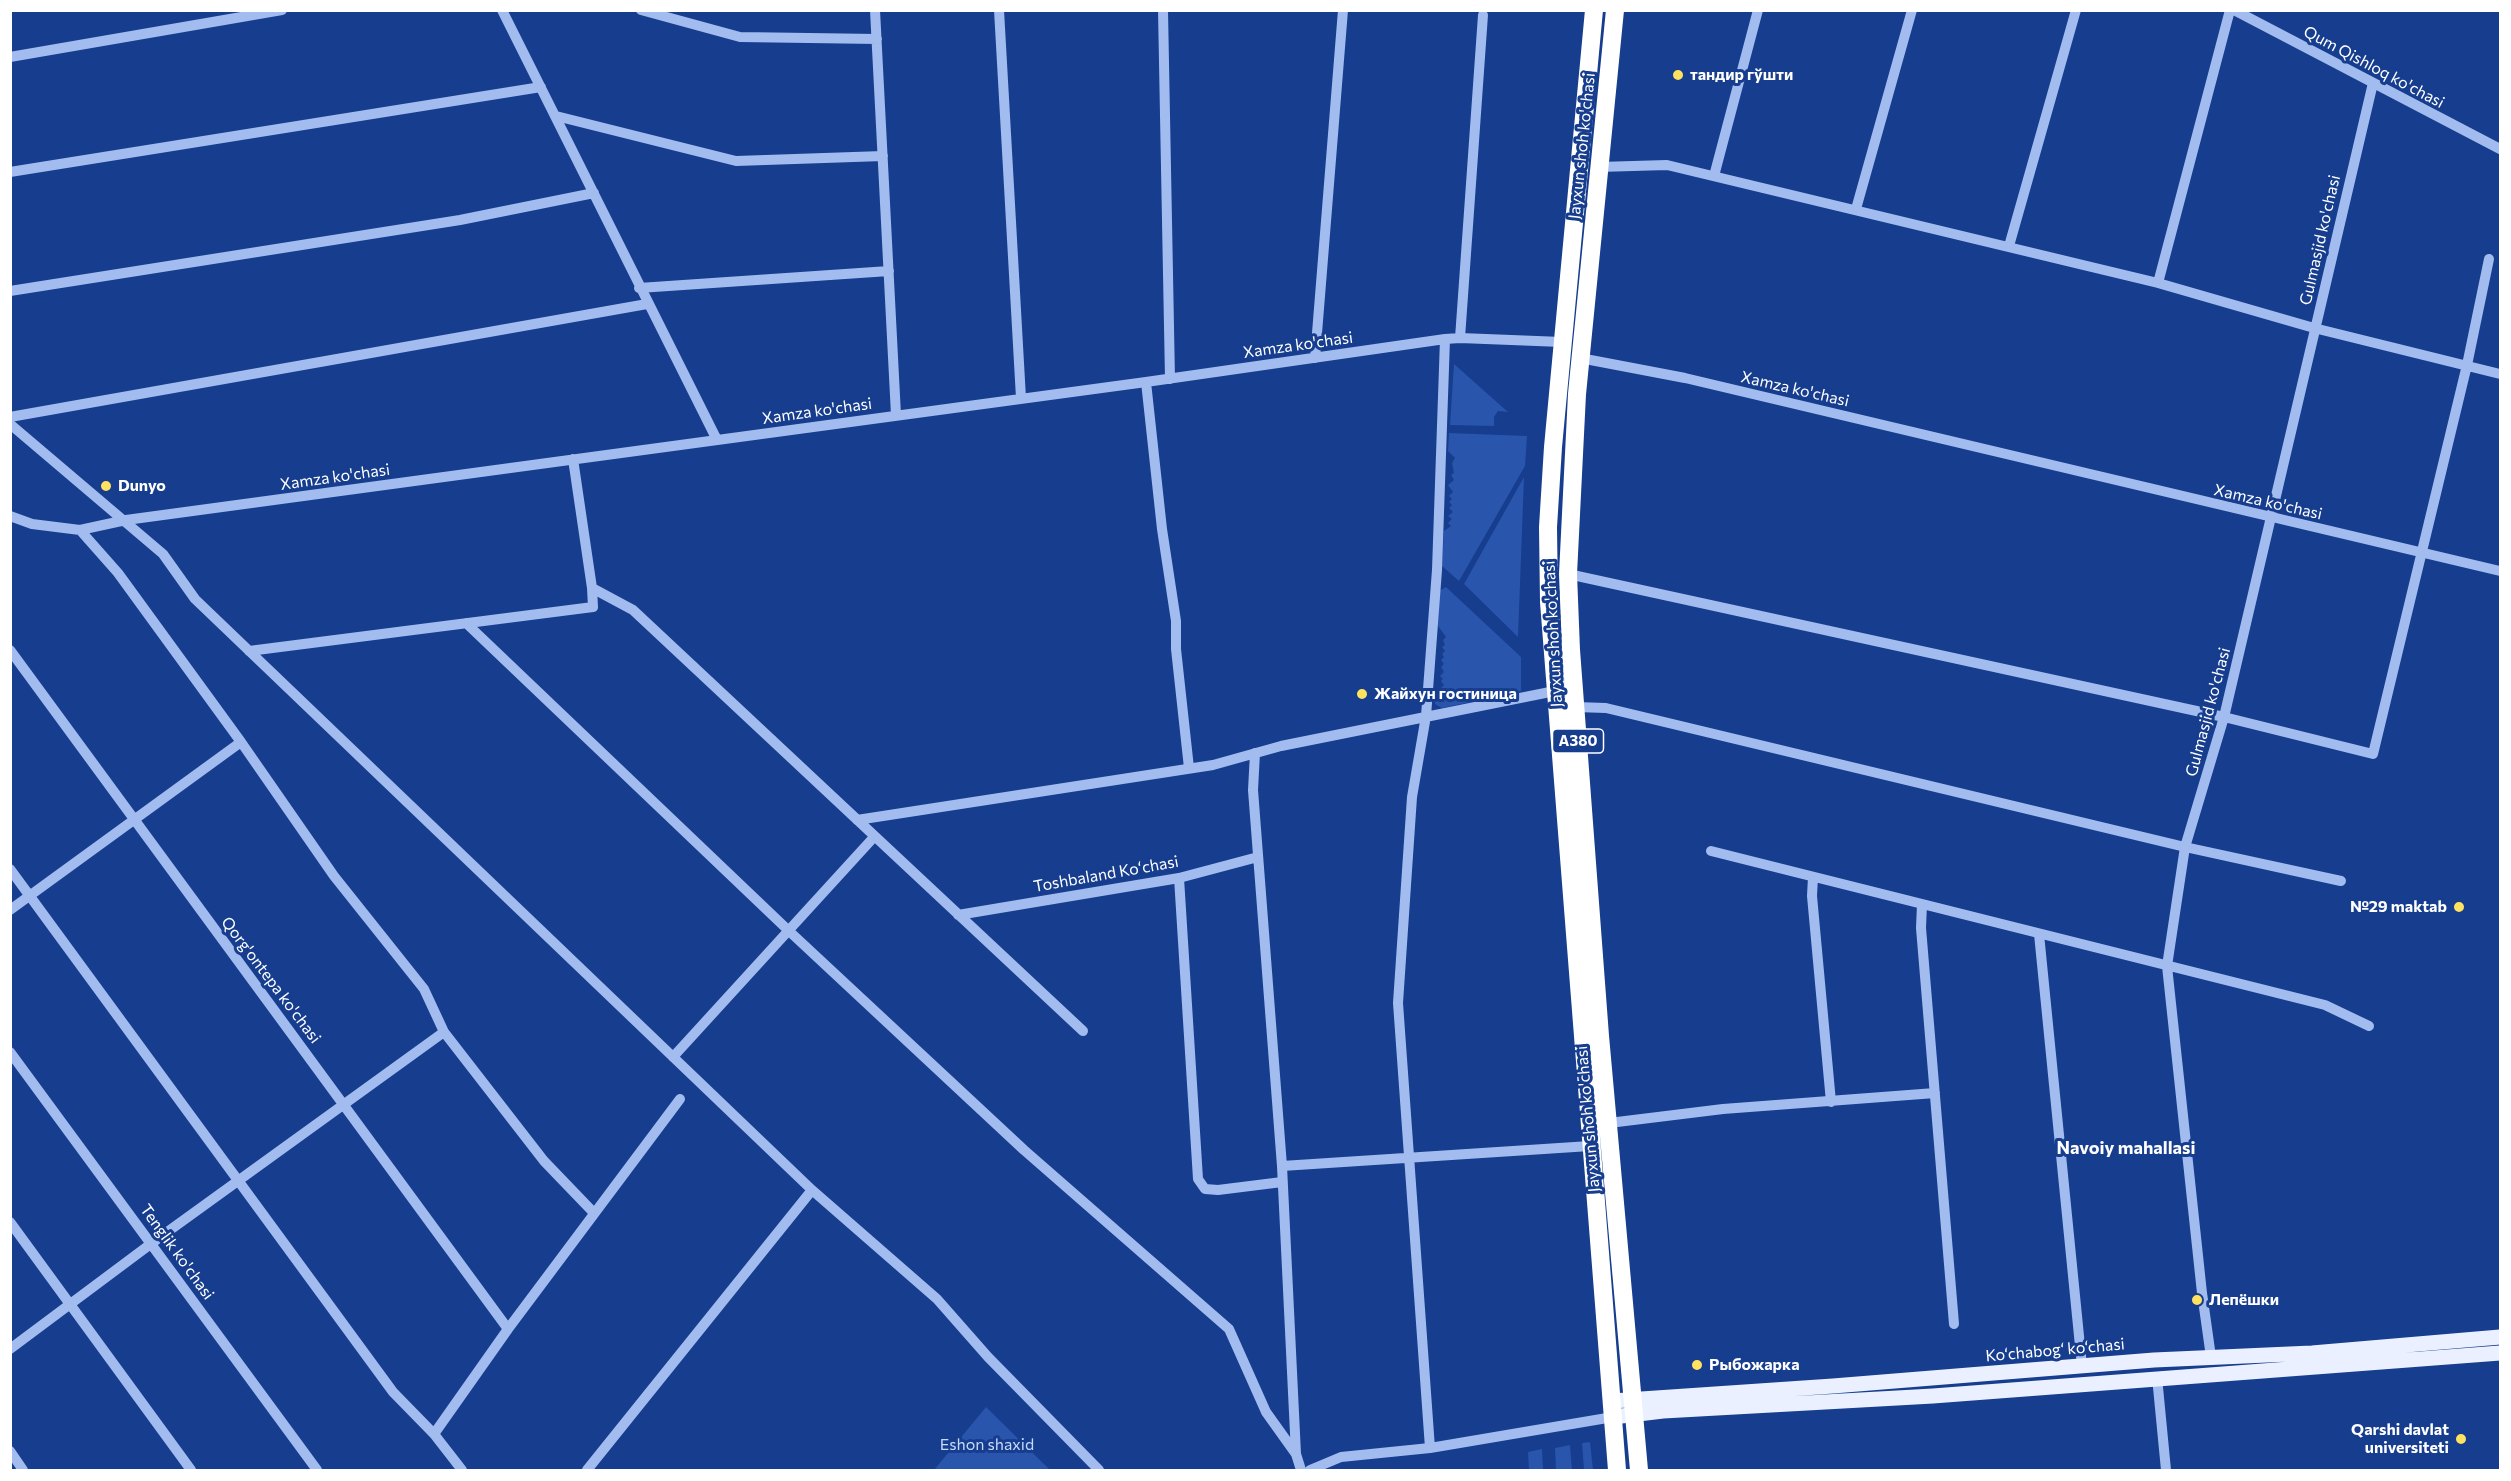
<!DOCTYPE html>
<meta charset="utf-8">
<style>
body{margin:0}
#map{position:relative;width:2511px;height:1481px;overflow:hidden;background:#163d8e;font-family:Commissioner,sans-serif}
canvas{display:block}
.frame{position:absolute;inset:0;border:12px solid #fff;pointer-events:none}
</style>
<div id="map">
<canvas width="2511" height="1481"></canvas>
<div class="frame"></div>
</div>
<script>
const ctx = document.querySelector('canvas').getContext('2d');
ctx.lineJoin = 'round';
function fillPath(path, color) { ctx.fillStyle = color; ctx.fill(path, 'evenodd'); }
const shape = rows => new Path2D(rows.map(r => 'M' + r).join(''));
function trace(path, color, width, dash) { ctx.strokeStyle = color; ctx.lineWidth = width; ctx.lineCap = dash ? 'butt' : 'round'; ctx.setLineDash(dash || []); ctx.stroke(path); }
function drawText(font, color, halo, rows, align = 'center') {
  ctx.font = font + ' Commissioner,sans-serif'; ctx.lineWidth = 6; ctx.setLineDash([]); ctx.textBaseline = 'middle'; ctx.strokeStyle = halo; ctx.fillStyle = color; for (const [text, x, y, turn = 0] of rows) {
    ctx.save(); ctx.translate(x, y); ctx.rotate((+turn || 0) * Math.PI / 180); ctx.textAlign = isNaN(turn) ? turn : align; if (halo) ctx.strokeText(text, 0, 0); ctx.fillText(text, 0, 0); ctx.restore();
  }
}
const green = shape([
 [1454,364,1508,412,1498,411,1494,417,1494,426,1450,425],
 [1449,433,1527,436,1525,466,1459,581,1442,566,1444,531,1451,526,1448,523,1452,519,1448,516,1453,512,1449,508,1452,505,1449,502,1452,499,1449,496,1453,492,1448,485,1454,480,1451,475,1454,473,1452,463,1455,458,1448,451],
 [1524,477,1518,637,1464,584],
 [1446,587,1521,657,1521,691,1442,708,1435,704,1434,695,1444,685,1441,681,1443,679,1440,676,1444,672,1441,667,1444,664,1441,660,1444,657,1442,654,1445,651,1442,647,1445,645,1443,640,1446,637,1438,626,1439,591],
 [986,1407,1050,1470,934,1470],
 [1590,1442,1593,1470,1584,1470,1582,1443],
 [1570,1445,1572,1470,1556,1470,1555,1448],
 [1542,1449,1543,1470,1529,1470,1528,1452]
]);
const minor = shape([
 [502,10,717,440],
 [641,10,740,37,877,39],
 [875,10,896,415],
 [999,10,1021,398],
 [1163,10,1170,379],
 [2234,10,2500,149],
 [10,57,282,10],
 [556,116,736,161,883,156],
 [1599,167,1667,165,2158,283,2314,328,2500,374],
 [10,172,541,87],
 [1714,176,1758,10],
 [1856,209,1912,10],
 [2009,246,2076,10],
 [2158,283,2230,10],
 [639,288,889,271],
 [10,291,460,220,594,193],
 [1460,338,1483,15],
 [1577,355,1580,358,1685,378,2500,571],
 [1315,358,1343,10],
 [1146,382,1162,529,1176,621,1176,649,1189,768],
 [10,417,647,304],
 [10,424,163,554,195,599,812,1190,937,1299,988,1357,1099,1470],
 [573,459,592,588,633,610,1083,1031],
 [10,516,32,524,80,530,126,520,1146,382,1445,339,1460,338,1562,342,1566,345],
 [80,530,118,573,241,742,334,876,424,989,444,1032,544,1161,594,1213],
 [1568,574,2224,717,2373,754,2467,365,2489,259],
 [466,623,789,931,1024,1150,1229,1329,1266,1412,1296,1454],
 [10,650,508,1329],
 [249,651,593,607,592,588],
 [1576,707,1606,708,2185,847,2341,881],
 [1255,753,1253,790,1282,1166,1296,1454,1301,1470],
 [857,820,1213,765,1281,746,1555,691],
 [1711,851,2325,1005,2369,1026],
 [10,869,393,1392,434,1434,462,1470],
 [1813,877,1812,896,1831,1102],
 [1179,878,1198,1179,1205,1189,1218,1190,1282,1182],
 [1922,904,1921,928,1954,1324],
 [10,910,241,742],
 [958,915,1179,878,1258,857],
 [2039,934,2082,1366],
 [10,1052,317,1470],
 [673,1057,874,837],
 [1609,1123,1723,1109,1935,1093],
 [1282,1166,1590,1146],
 [10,1222,191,1470],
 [10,1349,152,1243,444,1032],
 [2211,1357,2202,1293,2167,966,2185,847,2224,717,2373,83],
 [2157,1377,2166,1470],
 [434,1434,508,1329,680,1099],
 [1430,1448,1398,1003,1412,797,1426,716,1437,570,1445,339],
 [10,1451,23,1470],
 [587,1470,812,1190],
 [1310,1470,1341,1457,1430,1448,1613,1417]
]);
const major = shape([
 [1612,1401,1833,1386,2154,1360,2312,1353,2500,1337],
 [1613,1417,1663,1411,1933,1396,2500,1353]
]);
const highway = shape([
 [1594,10,1553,447,1548,527,1549,602,1617,1470],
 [1615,10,1577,394,1568,574,1571,650,1600,1036,1639,1470]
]);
const markers = [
 [1678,75,6,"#ffe360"],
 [106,486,6,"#ffe360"],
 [1362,694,6,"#ffe360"],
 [2459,907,6,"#ffe360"],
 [2197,1300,6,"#ffe360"],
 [1697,1365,6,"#ffe360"],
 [2461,1439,6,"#ffe360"]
];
const shields = [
 [1578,741,51]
];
const shieldNames = [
 ["A380",1578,741]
];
const streetNames = [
 ["Qum Qishloq ko'chasi",2374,67,28],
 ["Jayxun shoh ko'chasi",1582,146,-84],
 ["Gulmasjid ko'chasi",2320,240,-77],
 ["Xamza ko'chasi",1298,345,-8],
 ["Xamza ko'chasi",1795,389,13],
 ["Xamza ko'chasi",817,411,-8],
 ["Xamza ko'chasi",335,477,-8],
 ["Xamza ko'chasi",2268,502,13],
 ["Jayxun shoh ko'chasi",1553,634,-93],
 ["Gulmasjid ko'chasi",2208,712,-75],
 ["Toshbaland Koʻchasi",1106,874,-10],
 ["Qorg'ontepa ko'chasi",271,980,53],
 ["Jayxun shoh ko'chasi",1588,1119,-95],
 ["Tenglik ko'chasi",177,1252,54],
 ["Ko‘chabog‘ ko‘chasi",2055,1350,-5]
];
const poiNames = [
 ["тандир гўшти",1690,75],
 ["Dunyo",118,486],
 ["Жайхун гостиница",1374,694],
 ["№29 maktab",2447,907,"right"],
 ["Лепёшки",2209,1300],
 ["Рыбожарка",1709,1365],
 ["Qarshi davlat",2449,1430,"right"],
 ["universiteti",2449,1448,"right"]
];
const parkNames = [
 ["Eshon shaxid",987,1445]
];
const neighbourhoodNames = [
 ["Navoiy mahallasi",2126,1148]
];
fillPath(green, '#2955ad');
trace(minor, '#a2bcef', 10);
trace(major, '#eaf0ff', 15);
trace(highway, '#fff', 18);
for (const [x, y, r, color] of markers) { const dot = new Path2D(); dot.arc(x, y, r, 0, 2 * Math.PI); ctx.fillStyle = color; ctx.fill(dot); trace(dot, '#163d8e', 2); }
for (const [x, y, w] of shields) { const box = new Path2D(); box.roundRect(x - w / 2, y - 12, w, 24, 4.5); ctx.fillStyle = '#163d8e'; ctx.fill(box); trace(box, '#fff', 1.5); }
drawText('bold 15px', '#fff', null, shieldNames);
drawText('16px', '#fff', '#163d8e', streetNames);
drawText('bold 16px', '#fff', '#163d8e', poiNames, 'left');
drawText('16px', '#c8dafb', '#163d8e', parkNames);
drawText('bold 18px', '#fff', '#163d8e', neighbourhoodNames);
</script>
